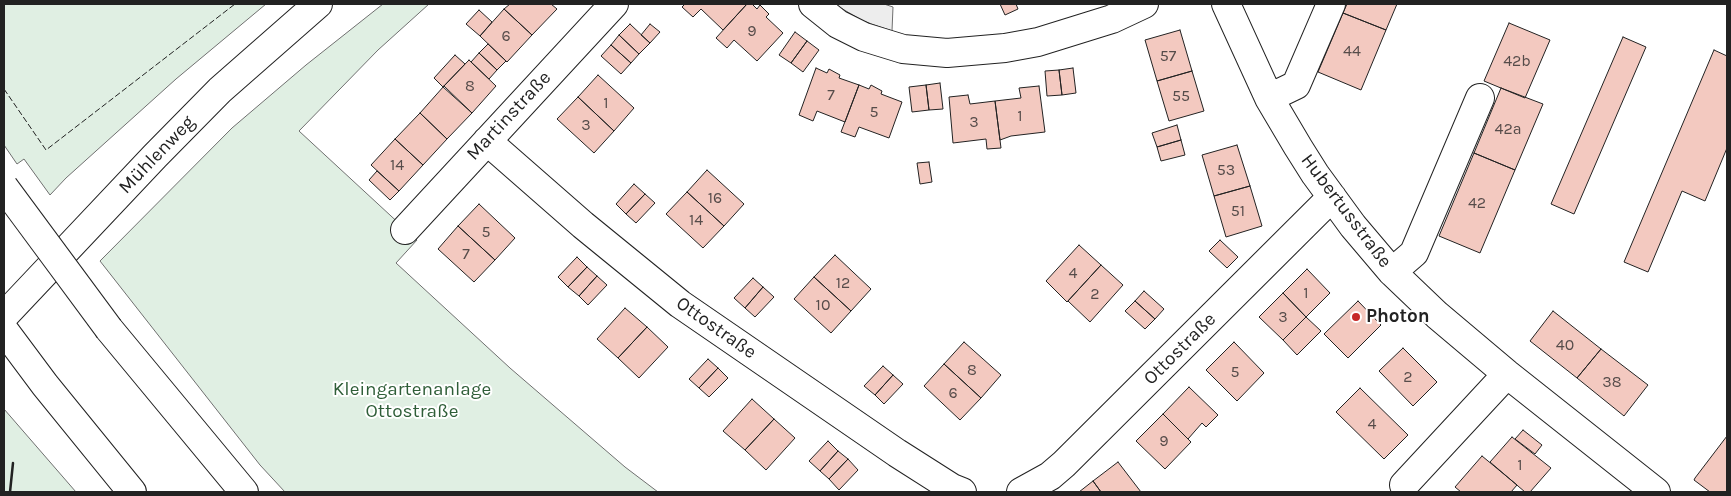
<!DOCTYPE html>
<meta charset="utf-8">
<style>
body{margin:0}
#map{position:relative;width:1731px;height:496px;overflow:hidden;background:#fff;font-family:Karla,sans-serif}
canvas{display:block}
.frame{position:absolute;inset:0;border:5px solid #222;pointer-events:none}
</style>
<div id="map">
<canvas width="1731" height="496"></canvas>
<div class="frame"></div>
</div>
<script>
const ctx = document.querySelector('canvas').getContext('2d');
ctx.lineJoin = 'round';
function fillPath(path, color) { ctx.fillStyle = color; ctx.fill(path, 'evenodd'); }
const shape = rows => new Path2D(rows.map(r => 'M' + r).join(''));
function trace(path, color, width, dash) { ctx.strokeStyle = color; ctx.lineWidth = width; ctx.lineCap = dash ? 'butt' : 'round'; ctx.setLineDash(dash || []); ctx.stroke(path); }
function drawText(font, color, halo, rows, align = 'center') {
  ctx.font = font + ' Karla,sans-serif'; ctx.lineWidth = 4; ctx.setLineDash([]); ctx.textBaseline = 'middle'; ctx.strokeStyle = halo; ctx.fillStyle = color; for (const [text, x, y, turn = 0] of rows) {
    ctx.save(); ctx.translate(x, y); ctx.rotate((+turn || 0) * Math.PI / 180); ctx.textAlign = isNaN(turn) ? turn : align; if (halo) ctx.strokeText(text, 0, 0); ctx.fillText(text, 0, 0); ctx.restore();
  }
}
const green = shape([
 [4,4,266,4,176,79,66,178,50,195,24,159,17,164,4,145,4,4],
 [383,4,429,4,378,50,299,131,417,240,396,263,510,368,625,467,658,492,285,492,260,465,100,261,232,128,306,65,383,4],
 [4,409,76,492,4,492,4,409]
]);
const parking = shape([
 [834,4,884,4,893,7,892,31,863,21,834,4]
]);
const building = shape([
 [510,4,551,4,557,9,532,35,504,9,510,4],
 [685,4,747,4,723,30,701,9,693,17,682,7,685,4],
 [747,4,752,4,757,9,760,5,769,14,766,17,783,33,757,61,734,40,727,48,716,38,747,4],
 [1000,4,1016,4,1018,9,1005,15,1000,4],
 [1347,4,1397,4,1386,30,1343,13,1347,4],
 [504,9,532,35,507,62,480,36,504,9],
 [479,10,492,22,480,36,466,24,479,10],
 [1343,13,1386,30,1361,90,1318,72,1343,13],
 [1509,23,1550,40,1525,98,1484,81,1509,23],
 [630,24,650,43,639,54,619,35,630,24],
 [650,24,660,32,650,43,641,35,650,24],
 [1180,30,1192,71,1157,81,1145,40,1180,30],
 [795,32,807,41,791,63,779,55,795,32],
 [619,35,639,54,631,63,611,45,619,35],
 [1623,37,1646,47,1574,214,1551,204,1623,37],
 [807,41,819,50,803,72,791,63,807,41],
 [488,44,506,61,497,70,479,53,488,44],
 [611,45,631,63,621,74,601,56,611,45],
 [1714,50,1727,56,1727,148,1705,201,1682,191,1648,272,1624,262,1714,50],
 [479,53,497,70,489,79,471,62,479,53],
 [455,55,465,64,443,87,434,78,455,55],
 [469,60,496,86,472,113,443,87,469,60],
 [816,68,827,73,829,69,840,75,839,78,859,85,845,122,817,111,813,121,799,115,816,68],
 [1073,68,1076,93,1062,95,1059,70,1073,68],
 [1059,70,1062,95,1047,96,1045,71,1059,70],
 [1192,71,1204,111,1169,121,1157,81,1192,71],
 [598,75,634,108,614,131,578,97,598,75],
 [940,83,943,109,929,110,926,85,940,83],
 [859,85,869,89,871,85,882,91,881,94,902,102,889,138,859,127,855,137,841,132,859,85],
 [926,85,929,110,912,112,909,87,926,85],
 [444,86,472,113,447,139,420,113,444,86],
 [1039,86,1045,132,1011,136,1000,140,995,101,1021,98,1019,88,1039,86],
 [1501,88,1543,104,1515,170,1474,153,1501,88],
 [968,95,970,104,995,101,1001,148,987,149,986,139,953,143,949,97,968,95],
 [578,97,614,131,594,153,557,119,578,97],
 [420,113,447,139,423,165,395,139,420,113],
 [1177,125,1181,140,1157,147,1152,133,1177,125],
 [395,139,423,165,399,191,371,165,395,139],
 [1181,140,1185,155,1161,161,1157,147,1181,140],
 [1237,145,1250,186,1214,196,1202,155,1237,145],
 [1474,153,1515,170,1480,253,1439,236,1474,153],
 [929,162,932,182,920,184,917,163,929,162],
 [707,170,744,204,724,226,687,192,707,170],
 [377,171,399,191,390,200,369,180,377,171],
 [634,184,645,194,626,214,616,204,634,184],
 [1250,186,1262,226,1226,237,1214,196,1250,186],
 [687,192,724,226,703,248,666,214,687,192],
 [645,194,655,203,636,223,626,214,645,194],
 [479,204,515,238,495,260,458,226,479,204],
 [458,226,495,260,474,282,438,249,458,226],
 [1220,240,1238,257,1227,268,1209,251,1220,240],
 [1079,245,1101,265,1067,302,1046,281,1079,245],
 [835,255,871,289,851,311,814,277,835,255],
 [577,257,587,267,568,287,558,277,577,257],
 [1101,265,1123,285,1090,322,1068,301,1101,265],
 [587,267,597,276,579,296,568,287,587,267],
 [1307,269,1330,293,1306,317,1283,293,1307,269],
 [597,276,607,285,588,305,579,296,597,276],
 [814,277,851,311,831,333,794,299,814,277],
 [753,278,763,287,745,308,734,298,753,278],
 [763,287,774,297,755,317,745,308,763,287],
 [1144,291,1164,309,1155,319,1135,301,1144,291],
 [1283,293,1306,317,1283,340,1259,317,1283,293],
 [1135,301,1155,319,1145,329,1125,311,1135,301],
 [1358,301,1381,325,1348,358,1324,334,1358,301],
 [625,308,647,327,618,358,597,339,625,308],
 [1553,311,1601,349,1577,378,1530,341,1553,311],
 [1306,317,1321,331,1297,355,1283,340,1306,317],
 [647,327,668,347,639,378,618,358,647,327],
 [964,342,1001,375,981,398,944,364,964,342],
 [1234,342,1264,373,1237,401,1206,370,1234,342],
 [1403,348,1437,382,1413,406,1379,371,1403,348],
 [1601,349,1648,385,1624,416,1577,378,1601,349],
 [708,359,718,368,699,388,689,379,708,359],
 [944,364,981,398,960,420,924,386,944,364],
 [883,366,893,375,875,395,864,386,883,366],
 [718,368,728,378,709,397,699,388,718,368],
 [893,375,903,384,884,404,875,395,893,375],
 [1189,387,1218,415,1206,427,1202,423,1188,439,1163,414,1189,387],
 [1360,388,1408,435,1384,459,1336,412,1360,388],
 [752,399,774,419,745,450,723,431,752,399],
 [1163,414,1191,442,1165,469,1136,441,1163,414],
 [774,419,795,438,766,470,745,450,774,419],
 [1523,430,1542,445,1535,454,1515,439,1523,430],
 [1727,436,1727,492,1710,492,1694,480,1695,478,1727,436],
 [1512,437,1551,468,1530,492,1525,492,1490,462,1512,437],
 [828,441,838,451,820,471,809,461,828,441],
 [838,451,848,459,829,479,820,471,838,451],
 [1482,456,1517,485,1511,492,1461,492,1455,487,1482,456],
 [848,459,858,470,839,490,829,479,848,459],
 [1118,462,1141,492,1101,492,1093,481,1118,462],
 [1093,481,1101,492,1079,492,1093,481]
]);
const minor = shape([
 [813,4,838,24,864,37,903,49,947,53,1005,48,1038,42,1112,19,1144,4],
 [1226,4,1269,98,1298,147,1315,174,1353,226,1392,272,1437,315,1507,374,1656,492],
 [1269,98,1296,85,1331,4],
 [487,141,583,225,680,304,897,453,952,488,962,492],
 [405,230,614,4],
 [1392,272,1414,253,1480,98],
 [4,316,155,156,220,90,318,4],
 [1404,485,1507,374],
 [1021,492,1050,476,1064,464,1332,197]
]);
const highway = shape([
 [109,329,244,492],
 [4,330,45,385,132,492]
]);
const highwayBridge = shape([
 [4,187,109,329]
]);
const fence = shape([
 [4,89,46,150,235,4]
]);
const wall = shape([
 [10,492,13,463]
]);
const markers = [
 [1356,317,5,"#c62828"]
];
const numberNames = [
 ["9",752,31],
 ["6",506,36],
 ["44",1352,51],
 ["57",1168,56],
 ["42b",1517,61],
 ["8",470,86],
 ["7",831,95],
 ["55",1181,96],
 ["1",606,103],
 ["5",874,112],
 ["1",1020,116],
 ["3",974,122],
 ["3",586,125],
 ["42a",1508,129],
 ["14",397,165],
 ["53",1226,170],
 ["16",715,198],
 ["42",1477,203],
 ["51",1238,211],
 ["14",696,220],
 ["5",486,232],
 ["7",466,254],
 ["4",1073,273],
 ["12",843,283],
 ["1",1306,293],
 ["2",1095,294],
 ["10",823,305],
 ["3",1283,317],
 ["40",1565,345],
 ["8",972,370],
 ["5",1235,372],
 ["2",1408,377],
 ["38",1612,382],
 ["6",953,393],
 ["4",1372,424],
 ["9",1164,441],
 ["1",1520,465]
];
const streetNames = [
 ["Martinstraße",509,116,-47],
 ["Mühlenweg",157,155,-46],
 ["Hubertusstraße",1346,211,53],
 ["Ottostraße",716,328,35],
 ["Ottostraße",1180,349,-45]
];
const poiNames = [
 ["Photon",1366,317]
];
const parkNames = [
 ["Kleingartenanlage",412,390],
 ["Ottostraße",412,412]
];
fillPath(green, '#e0efe3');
trace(green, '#6f6f6f', 1);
fillPath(parking, '#ededed');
trace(parking, '#6f6f6f', 1);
fillPath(building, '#f3c9c0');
trace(building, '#222', 1);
trace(minor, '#222', 30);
trace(highway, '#222', 30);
trace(minor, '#fff', 28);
trace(highway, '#fff', 28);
trace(highwayBridge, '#222', 30, []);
trace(highwayBridge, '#fff', 28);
trace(fence, '#222', 1, [6, 2.5]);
trace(wall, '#222', 2.5);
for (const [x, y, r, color] of markers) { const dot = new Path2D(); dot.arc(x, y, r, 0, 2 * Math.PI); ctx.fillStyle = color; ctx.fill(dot); trace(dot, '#fff', 2); }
drawText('16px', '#564c4a', null, numberNames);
drawText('19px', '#222', '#fff', streetNames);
drawText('bold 19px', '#222', '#fff', poiNames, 'left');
drawText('19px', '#2f5e38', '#fff', parkNames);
</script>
